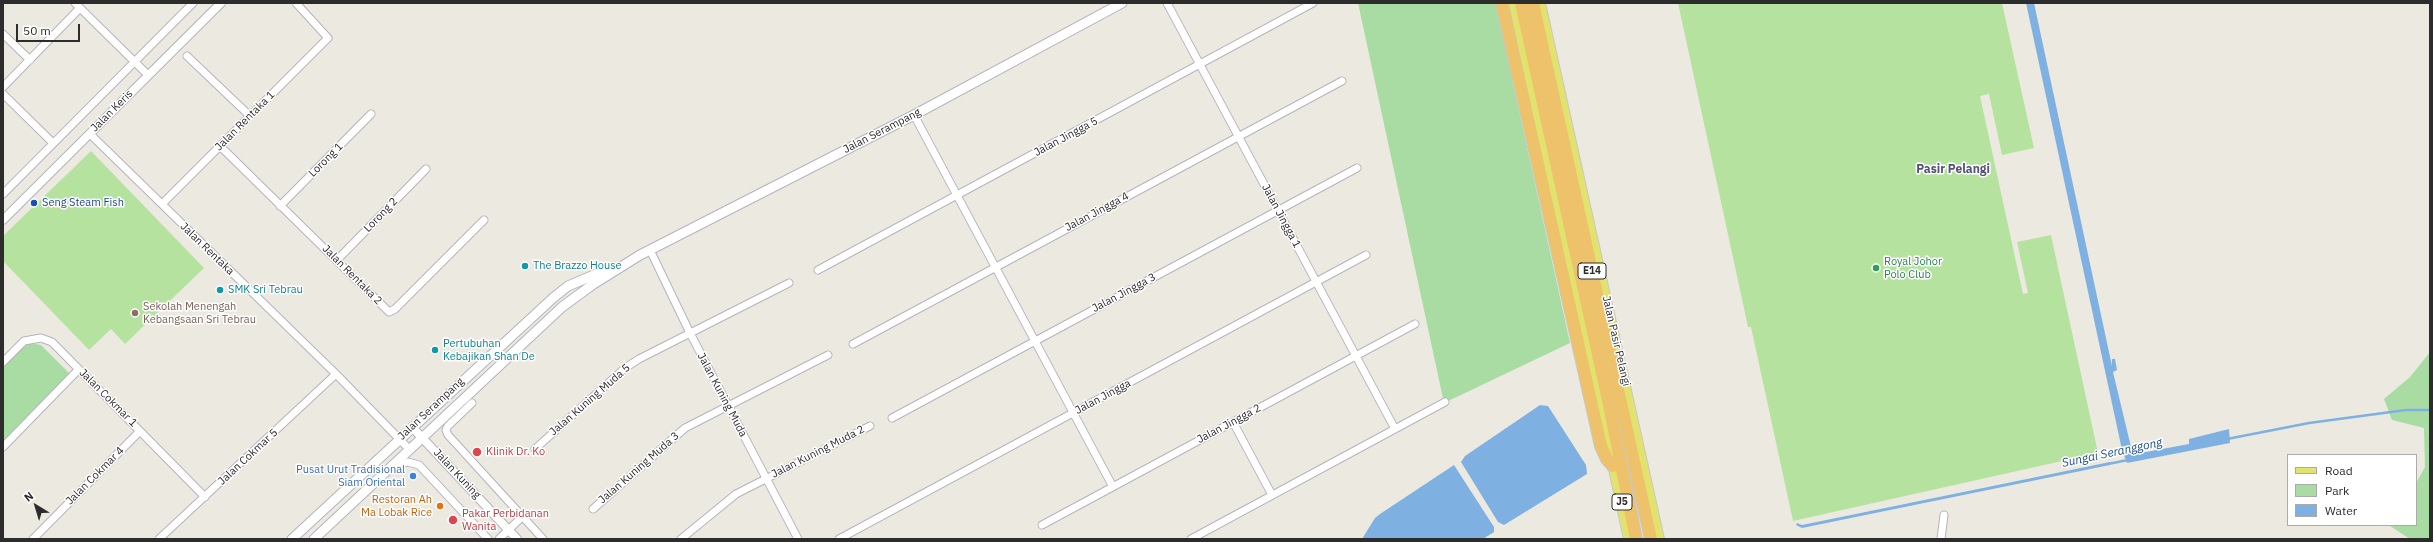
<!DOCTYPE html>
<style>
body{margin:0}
#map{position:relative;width:2433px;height:542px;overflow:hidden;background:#eceae0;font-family:"IBM Plex Sans",sans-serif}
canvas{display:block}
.frame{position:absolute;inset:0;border:4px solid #2c2c2c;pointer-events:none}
.legend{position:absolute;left:2287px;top:454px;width:130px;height:72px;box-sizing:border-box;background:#fff;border:1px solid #ababab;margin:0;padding:5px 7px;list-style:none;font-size:12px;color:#2c2c2c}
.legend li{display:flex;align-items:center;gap:8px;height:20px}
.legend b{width:20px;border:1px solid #ababab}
.north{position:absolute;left:16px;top:486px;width:40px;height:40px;-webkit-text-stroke:3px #fff;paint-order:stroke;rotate:322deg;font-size:11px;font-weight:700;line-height:16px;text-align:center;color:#2c2c2c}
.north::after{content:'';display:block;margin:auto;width:14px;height:18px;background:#2c2c2c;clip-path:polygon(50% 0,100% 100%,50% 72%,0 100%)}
.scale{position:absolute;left:16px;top:24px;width:64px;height:18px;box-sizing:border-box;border:2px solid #2c2c2c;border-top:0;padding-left:5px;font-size:12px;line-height:14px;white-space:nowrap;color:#2c2c2c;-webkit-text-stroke:3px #fff;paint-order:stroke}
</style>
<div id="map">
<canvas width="2433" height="542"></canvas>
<div class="frame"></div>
<ul class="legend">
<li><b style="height:5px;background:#e2e26f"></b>Road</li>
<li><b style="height:11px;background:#a9dca3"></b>Park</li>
<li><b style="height:11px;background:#7fb0e2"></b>Water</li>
</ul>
<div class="north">N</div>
<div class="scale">50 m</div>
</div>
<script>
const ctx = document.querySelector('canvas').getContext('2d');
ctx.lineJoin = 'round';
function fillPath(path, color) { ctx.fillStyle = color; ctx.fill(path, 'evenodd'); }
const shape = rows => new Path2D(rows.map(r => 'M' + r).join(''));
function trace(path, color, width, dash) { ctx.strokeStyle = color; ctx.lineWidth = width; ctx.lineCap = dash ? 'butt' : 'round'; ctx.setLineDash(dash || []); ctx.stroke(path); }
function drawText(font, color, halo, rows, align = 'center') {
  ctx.font = font + ' "IBM Plex Sans",sans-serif'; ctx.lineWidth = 3; ctx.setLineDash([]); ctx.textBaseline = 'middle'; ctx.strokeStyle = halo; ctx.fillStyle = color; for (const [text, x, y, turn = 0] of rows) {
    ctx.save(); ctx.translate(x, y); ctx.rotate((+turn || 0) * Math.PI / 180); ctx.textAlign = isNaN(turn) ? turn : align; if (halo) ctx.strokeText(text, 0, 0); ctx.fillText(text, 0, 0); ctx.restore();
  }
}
const green = shape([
 [1358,3,1499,3,1513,83,1570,343,1444,403],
 [30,343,41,345,73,377,3,450,3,367,22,348],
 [2430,352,2430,539,2410,539,2390,526,2416,525,2416,483,2425,467,2424,428,2392,420,2384,399,2410,377]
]);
const pitch = shape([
 [1678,3,2002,3,2034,148,2002,155,1989,94,1980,96,2023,294,2028,293,2017,242,2051,235,2098,453,1793,521,1751,327,1748,327],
 [91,151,204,268,125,344,111,329,89,350,3,261,3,236]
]);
const water = shape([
 [2026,3,2034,3,2112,366,2112,359,2115,359,2117,370,2113,372,2131,447,2137,453,2146,452,2189,444,2189,439,2229,429,2230,443,2127,463,2122,450],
 [1540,405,1548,406,1586,465,1587,474,1504,525,1498,522,1461,462,1465,456],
 [2110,462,2110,465,1802,528,1796,525,1797,523,1802,525],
 [1454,465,1494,527,1494,532,1483,539,1362,539,1375,518,1380,514]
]);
const stream = shape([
 [2227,439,2309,423,2406,410,2430,410],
 [2108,464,2128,460]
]);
const minor = shape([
 [75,3,148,75],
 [1167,3,1395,429],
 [3,34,30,60],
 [187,56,250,116],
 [3,87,80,8],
 [3,94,53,143],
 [914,115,1113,487],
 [90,134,336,374,409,449],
 [220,146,389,312,395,309,484,220],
 [3,194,193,3],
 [162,204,328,38,296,3],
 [280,206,371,114],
 [650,250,690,333,798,539],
 [337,260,426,169],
 [818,270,1313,3],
 [853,344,1342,81],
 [3,362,24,341,41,338,52,342,205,497],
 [472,403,448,426,446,430,448,435,543,539],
 [892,418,1357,168],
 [1233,422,1272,495],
 [3,447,79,369],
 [535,449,625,368,639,359,789,283],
 [393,465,408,462,419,465,488,539],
 [593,509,685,428,828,355],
 [1042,525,1415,324],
 [33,539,140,431],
 [159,539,336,374],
 [499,539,522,517],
 [681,539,736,494,870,426],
 [839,539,1366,255],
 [1191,539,1445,402],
 [1941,539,1944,515]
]);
const tertiary = shape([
 [3,220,221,3],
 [412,427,517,539]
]);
const secondary = shape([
 [292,539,553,298,568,286,613,267],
 [314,539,562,307,592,285,640,255,914,115,1122,3]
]);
const primary = shape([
 [1514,3,1629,539],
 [1540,3,1659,539]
]);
const motorway = shape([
 [1502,3,1601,446,1607,459,1613,466],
 [1521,3,1609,405,1636,539],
 [1533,3,1651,539]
]);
const markers = [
 [34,203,4,"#1a4fb4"],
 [525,266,4,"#0f9aa8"],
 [1876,268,4,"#2e9e5b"],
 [220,290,4,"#0f9aa8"],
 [135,313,4,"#8d6e63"],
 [435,350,4,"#0f9aa8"],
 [477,452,5,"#e0444e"],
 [413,476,4,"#3f7fe0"],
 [440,506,4,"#e8710a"],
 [453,520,5,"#e0444e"]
];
const shields = [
 [1592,271,28],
 [1622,502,20]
];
const shieldNames = [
 ["E14",1592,271],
 ["J5",1622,502]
];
const streetNames = [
 ["Jalan Keris",112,111,-45],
 ["Jalan Rentaka 1",245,121,-45],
 ["Jalan Serampang",882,131,-27],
 ["Jalan Jingga 5",1066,137,-28],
 ["Lorong 1",326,160,-45],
 ["Jalan Jingga 4",1097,212,-28],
 ["Lorong 2",381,215,-46],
 ["Jalan Jingga 1",1281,216,62],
 ["Jalan Rentaka",207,249,44],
 ["Jalan Rentaka 2",352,275,45],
 ["Jalan Jingga 3",1124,293,-28],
 ["Jalan Pasir Pelangi",1616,341,77],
 ["Jalan Kuning Muda",722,395,62],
 ["Jalan Jingga",1103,397,-28],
 ["Jalan Cokmar 1",108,398,45],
 ["Jalan Kuning Muda 5",590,400,-41],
 ["Jalan Serampang",431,409,-43],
 ["Jalan Jingga 2",1229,424,-28],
 ["Jalan Kuning Muda 2",818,452,-27],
 ["Jalan Cokmar 5",248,457,-43],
 ["Jalan Kuning Muda 3",639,468,-41],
 ["Jalan Kuning",457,474,47],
 ["Jalan Cokmar 4",95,476,-45]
];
const transitNames = [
 ["Seng Steam Fish",42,203]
];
const leisureNames = [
 ["Royal Johor",1884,262],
 ["Polo Club",1884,275]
];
const cultureNames = [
 ["The Brazzo House",533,266],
 ["SMK Sri Tebrau",228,290],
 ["Pertubuhan",443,344],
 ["Kebajikan Shan De",443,357]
];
const educationNames = [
 ["Sekolah Menengah",143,307],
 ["Kebangsaan Sri Tebrau",143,320]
];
const healthNames = [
 ["Klinik Dr. Ko",486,452],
 ["Pakar Perbidanan",462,514],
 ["Wanita",462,527]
];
const shopNames = [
 ["Pusat Urut Tradisional",405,470],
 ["Siam Oriental",405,483]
];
const foodNames = [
 ["Restoran Ah",432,500],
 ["Ma Lobak Rice",432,513]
];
const neighbourhoodNames = [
 ["Pasir Pelangi",1953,170]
];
const waterNames = [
 ["Sungai Seranggong",2112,453,-12]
];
fillPath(green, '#a9dca3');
fillPath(pitch, '#b6e2a0');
fillPath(water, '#7fb0e2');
trace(stream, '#7fb0e2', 2.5);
trace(minor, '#b4b3be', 9);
trace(tertiary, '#b4b3be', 10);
trace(secondary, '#b4b3be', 11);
trace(primary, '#c8c8c8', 12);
trace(motorway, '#c8c8c8', 14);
trace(minor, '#fff', 7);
trace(tertiary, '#fff', 8);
trace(secondary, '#fff', 9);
trace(primary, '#e2e26f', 10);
trace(motorway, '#edc26a', 12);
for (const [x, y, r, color] of markers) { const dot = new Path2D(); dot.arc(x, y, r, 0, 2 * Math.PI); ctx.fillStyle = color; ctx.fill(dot); trace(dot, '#fff', 1.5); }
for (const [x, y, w] of shields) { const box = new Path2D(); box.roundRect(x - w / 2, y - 8, w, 16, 3); ctx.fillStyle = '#fff'; ctx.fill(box); trace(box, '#2c2c2c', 1); }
drawText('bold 10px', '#2c2c2c', null, shieldNames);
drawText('11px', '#2c2c2c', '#fff', streetNames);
drawText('11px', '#164399', '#fff', transitNames, 'left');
drawText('11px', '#27864d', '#fff', leisureNames, 'left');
drawText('11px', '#0d838f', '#fff', cultureNames, 'left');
drawText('11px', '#785e54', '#fff', educationNames, 'left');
drawText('11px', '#be3a42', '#fff', healthNames, 'left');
drawText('11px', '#366cbe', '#fff', shopNames, 'right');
drawText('11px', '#c56008', '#fff', foodNames, 'right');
drawText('bold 12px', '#535178', '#fff', neighbourhoodNames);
drawText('italic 12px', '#1c4d90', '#fff', waterNames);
</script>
